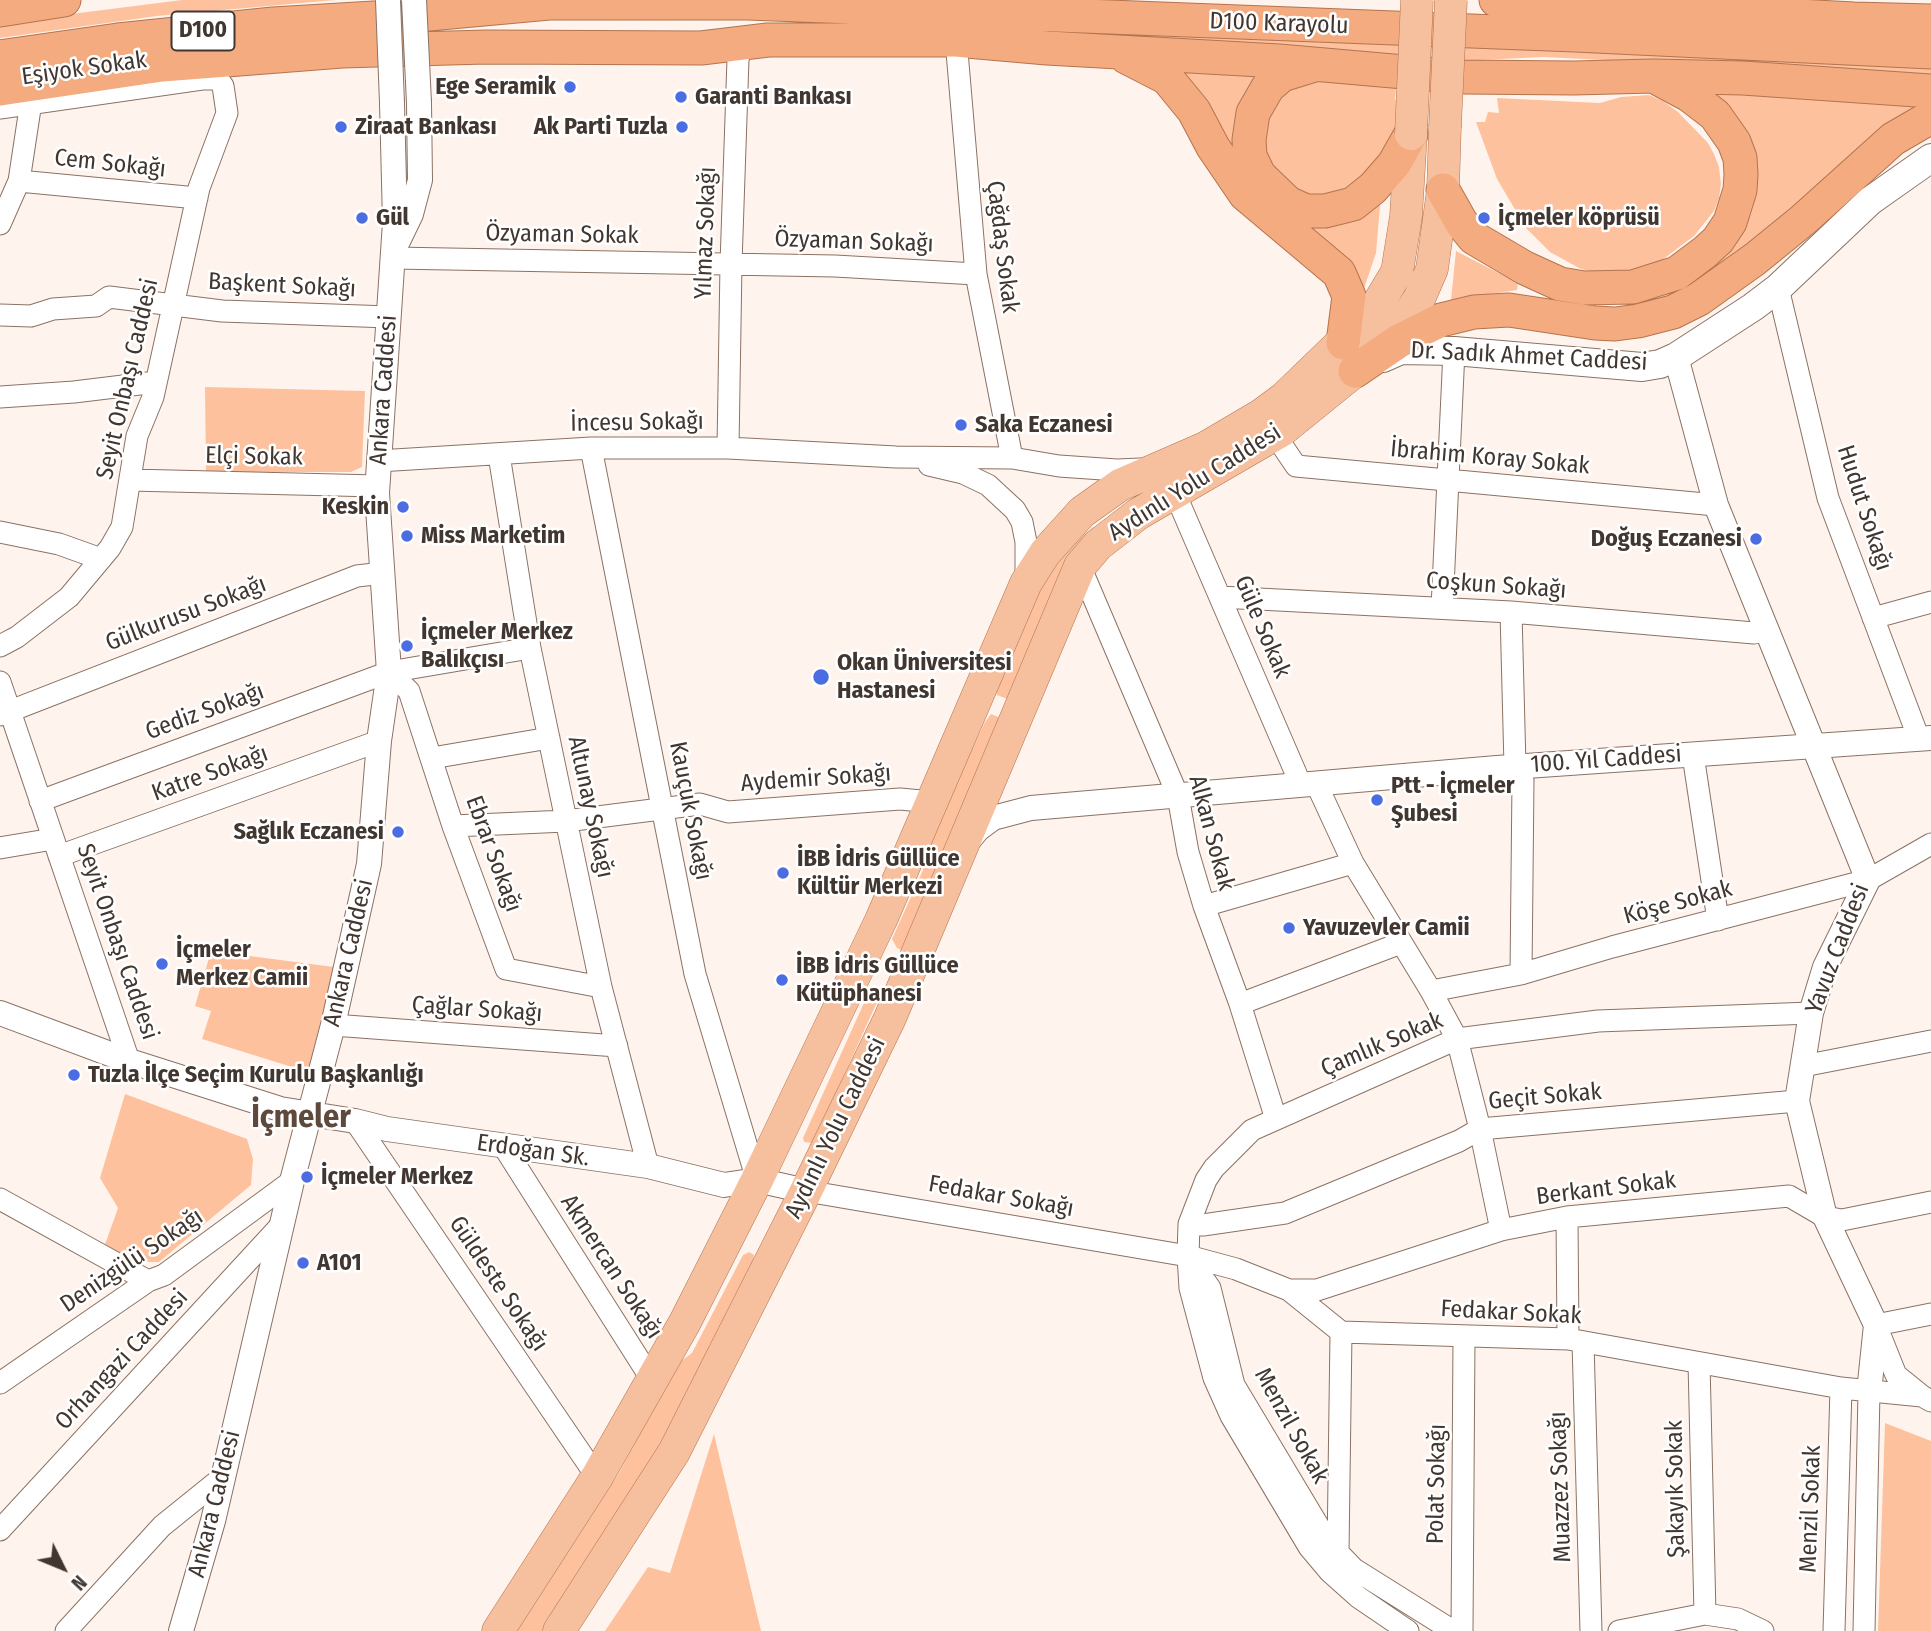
<!DOCTYPE html>
<meta charset="utf-8">
<style>
body{margin:0}
#map{position:relative;width:1931px;height:1631px;overflow:hidden;background:#fff4ed;font-family:"Fira Sans Condensed",sans-serif}
canvas{display:block}
.north{position:absolute;left:28px;top:1533px;width:70px;height:70px;-webkit-text-stroke:5px #fff;paint-order:stroke;rotate:133deg;font-size:19px;font-weight:700;line-height:28px;text-align:center;color:#413630}
.north::after{content:'';display:block;margin:auto;width:24px;height:32px;background:#413630;clip-path:polygon(50% 0,100% 100%,50% 72%,0 100%)}
</style>
<div id="map">
<canvas width="1931" height="1631"></canvas>
<div class="north">N</div>
</div>
<script>
const ctx = document.querySelector('canvas').getContext('2d');
ctx.lineJoin = 'round';
function fillPath(path, color) { ctx.fillStyle = color; ctx.fill(path, 'evenodd'); }
const shape = rows => new Path2D(rows.map(r => 'M' + r).join(''));
function trace(path, color, width, dash) { ctx.strokeStyle = color; ctx.lineWidth = width; ctx.lineCap = dash ? 'butt' : 'round'; ctx.setLineDash(dash || []); ctx.stroke(path); }
function drawText(font, color, halo, rows, align = 'center') {
  ctx.font = font + ' "Fira Sans Condensed",sans-serif'; ctx.lineWidth = 5; ctx.setLineDash([]); ctx.textBaseline = 'middle'; ctx.strokeStyle = halo; ctx.fillStyle = color; for (const [text, x, y, turn = 0] of rows) {
    ctx.save(); ctx.translate(x, y); ctx.rotate((+turn || 0) * Math.PI / 180); ctx.textAlign = isNaN(turn) ? turn : align; if (halo) ctx.strokeText(text, 0, 0); ctx.fillText(text, 0, 0); ctx.restore();
  }
}
const green = shape([
 [182,0,335,0,157,16,0,38,0,23],
 [901,19,1931,68,1931,76,1543,57,1438,62,991,29],
 [1152,58,1282,66,1240,157],
 [1314,76,1396,88,1395,100,1403,102,1398,132,1353,196,1299,198,1265,166,1265,112,1286,88],
 [1705,87,1928,101,1806,201,1677,296,1655,300,1674,291,1750,213,1754,201,1756,187],
 [1649,95,1663,101,1678,112,1708,143,1714,154,1719,167,1721,184,1719,198,1714,211,1694,236,1662,260,1644,268,1627,272,1594,273,1579,268,1550,252,1526,228,1497,179,1476,122,1485,122,1488,112,1499,113,1497,98,1600,103,1621,97],
 [1381,194,1376,253,1357,309,1291,218],
 [1456,251,1518,283,1517,290,1451,300],
 [205,387,365,391,362,467,351,472,206,472],
 [1093,527,1098,530,1010,700,997,695,996,691,1044,582,1063,553],
 [991,714,1001,718,907,952,897,948,892,939,923,870,921,857,985,722],
 [211,951,334,967,308,1072,202,1039,211,1011,195,1006],
 [874,992,877,994,878,1000,813,1143,804,1142,803,1138,868,994],
 [125,1094,247,1139,253,1159,251,1185,159,1262,137,1262,103,1250,118,1208,100,1178],
 [749,1252,754,1255,753,1260,653,1461,546,1631,517,1631,619,1473,677,1364,692,1353,743,1255],
 [1885,1423,1931,1441,1931,1631,1878,1631],
 [714,1434,761,1631,605,1631,648,1567,670,1573]
]);
const minor = shape([
 [956,40,976,274,1012,458],
 [0,108,202,79,218,79,223,86,227,113,199,188,153,397,137,436,122,527,110,548,69,597,17,637,0,646],
 [19,181,197,198],
 [0,224,19,181,31,102],
 [393,258,835,266,976,274],
 [1778,288,1828,498,1919,739],
 [0,315,31,316,53,309,96,306,109,297,222,311,389,317],
 [0,397,74,392,156,382],
 [1275,435,1296,466,1716,505],
 [591,448,695,974,757,1180],
 [728,448,731,264,738,59,741,50,747,43,756,42],
 [499,455,530,648,601,987,648,1166],
 [378,461,591,448,728,448,896,457,1012,458,1059,466,1117,470,1141,469],
 [929,465,963,473,988,485,1015,510,1022,522,1026,542,1026,582],
 [130,480,377,486],
 [1174,491,1301,785],
 [0,532,59,544,101,559],
 [1080,566,1178,796,1188,852,1204,906,1240,1004,1276,1119],
 [1220,597,1511,612,1754,633,1767,631],
 [1442,608,1454,351],
 [1511,612,1515,766,1523,780,1521,974],
 [1873,618,1931,602],
 [389,672,409,691,453,826,506,969,601,987],
 [0,682,129,1061],
 [0,715,357,576,383,573],
 [1693,755,1718,920],
 [432,758,549,738],
 [1316,783,1353,863,1431,991,1457,1039,1480,1129,1501,1230],
 [40,801,389,672,530,648],
 [453,826,566,821,700,804,728,812,900,799,932,802],
 [0,848,53,839],
 [59,856,379,741],
 [1204,906,1353,863],
 [1431,991,1521,974,1612,947,1868,880,1931,844],
 [1240,1004,1401,943],
 [333,1025,617,1046],
 [1803,1066,1931,1041],
 [355,1121,597,1477],
 [504,1147,652,1380],
 [806,1191,1188,1256,1236,1269,1289,1290,1341,1332,1568,1339,1841,1388,1922,1396,1931,1401],
 [0,1199,148,1281],
 [1567,1217,1568,1339],
 [1189,1224,1203,1225,1285,1213,1459,1141,1480,1129,1797,1101],
 [1189,1258,1210,1288,1234,1385,1328,1542,1354,1569,1453,1631],
 [1289,1290,1317,1290,1501,1230,1567,1217,1789,1196,1825,1217,1842,1220,1931,1202],
 [1583,1342,1591,1631],
 [1699,1363,1705,1614],
 [0,1383,148,1281,164,1275,292,1181],
 [1922,1396,1896,1375,1876,1325,1931,1314],
 [0,1530,282,1224],
 [1338,1553,1341,1332],
 [66,1631,162,1526,224,1476],
 [1408,1631,1358,1597,1330,1572,1309,1547,1231,1416,1214,1378,1190,1288,1188,1256,1189,1224,1206,1180,1214,1168,1252,1130,1457,1039,1598,1021,1811,1013],
 [1462,1631,1464,1337],
 [1619,1631,1705,1614,1738,1619,1763,1631],
 [1834,1631,1841,1388],
 [1864,1631,1869,1392]
]);
const tertiary = shape([
 [398,241,411,214,420,180,419,103],
 [1676,357,1716,505,1868,880,1825,967,1811,1013,1797,1101,1825,1217,1876,1325,1869,1392],
 [968,841,978,829,993,818,1031,808,1497,768,1931,738],
 [0,1013,129,1061,280,1109,355,1121,387,1129,648,1166,724,1185,757,1180,806,1191],
 [181,1631,213,1521,292,1181,333,1025,369,864,379,741,389,672,377,493,395,222,392,103]
]);
const secondary = shape([
 [1383,358,1401,350,1454,351,1642,367,1660,364,1676,357,1753,307,1778,288,1870,201,1931,158]
]);
const primary = shape([
 [498,1631,597,1477,685,1322,757,1180,881,920,1026,583,1045,553,1082,512,1120,485,1205,448,1261,415,1284,398,1373,312,1397,272,1406,216,1411,134],
 [559,1631,674,1452,806,1191,890,1018,1080,566,1098,545,1138,514,1281,431,1355,371,1401,326,1419,299,1432,269,1443,190,1445,127]
]);
const trunk = shape([
 [1496,0,1854,19,1931,21],
 [0,10,64,0],
 [0,57,118,40,273,24,407,16,549,3,748,3,1575,35,1931,52],
 [1126,57,1167,78,1194,111,1213,147,1245,194,1339,273,1349,296,1343,343],
 [1311,66,1282,75,1268,87,1253,113,1249,140,1250,156,1259,175,1288,203,1306,211,1325,211,1353,204,1373,188,1394,164,1411,134],
 [0,89,162,65,342,51,486,47,701,48,768,40,956,40,1047,48,1279,61,1461,77,1574,78,1654,76,1743,78,1931,91],
 [1443,190,1461,222,1474,238,1525,268,1560,284,1584,288,1633,287,1677,273,1705,252,1718,240,1730,222,1740,190,1741,174,1740,158,1734,142,1715,115,1689,95,1659,79],
 [1355,371,1399,341,1441,320,1474,312,1509,310,1595,323,1615,324,1638,321,1673,312,1699,299,1755,259,1803,220,1893,139,1931,117]
]);
const tertiaryBridge = shape([
 [388,0,392,103],
 [414,0,419,103]
]);
const primaryBridge = shape([
 [1445,127,1451,0],
 [1411,134,1417,0]
]);
const markers = [
 [570,87,7,"#4b6de1"],
 [681,97,7,"#4b6de1"],
 [341,127,7,"#4b6de1"],
 [682,127,7,"#4b6de1"],
 [362,218,7,"#4b6de1"],
 [1484,218,7,"#4b6de1"],
 [961,425,7,"#4b6de1"],
 [403,507,7,"#4b6de1"],
 [407,536,7,"#4b6de1"],
 [1756,539,7,"#4b6de1"],
 [407,646,7,"#4b6de1"],
 [821,677,9,"#4b6de1"],
 [1377,800,7,"#4b6de1"],
 [398,832,7,"#4b6de1"],
 [783,873,7,"#4b6de1"],
 [1289,928,7,"#4b6de1"],
 [162,964,7,"#4b6de1"],
 [782,980,7,"#4b6de1"],
 [74,1075,7,"#4b6de1"],
 [307,1177,7,"#4b6de1"],
 [303,1263,7,"#4b6de1"]
];
const shields = [
 [203,31,63]
];
const shieldNames = [
 ["D100",203,31]
];
const streetNames = [
 ["D100 Karayolu",1279,24,2],
 ["Eşiyok Sokak",84,69,-8],
 ["Cem Sokağı",110,164,6],
 ["Yılmaz Sokağı",706,233,-88],
 ["Özyaman Sokak",562,235,1],
 ["Özyaman Sokağı",854,242,2],
 ["Çağdaş Sokak",1002,247,83],
 ["Başkent Sokağı",282,286,3],
 ["Dr. Sadık Ahmet Caddesi",1529,357,3],
 ["Seyit Onbaşı Caddesi",128,379,-77],
 ["Ankara Caddesi",384,390,-86],
 ["İncesu Sokağı",637,423,-1],
 ["Elçi Sokak",254,457,1],
 ["İbrahim Koray Sokak",1490,458,5],
 ["Aydınlı Yolu Caddesi",1195,483,-32],
 ["Hudut Sokağı",1864,508,72],
 ["Coşkun Sokağı",1496,586,4],
 ["Gülkurusu Sokağı",186,614,-21],
 ["Güle Sokak",1262,627,67],
 ["Gediz Sokağı",205,712,-20],
 ["100. Yıl Caddesi",1606,760,-4],
 ["Katre Sokağı",210,774,-20],
 ["Aydemir Sokağı",816,779,-4],
 ["Altunay Sokağı",590,807,78],
 ["Kauçuk Sokağı",690,811,79],
 ["Alkan Sokak",1211,833,75],
 ["Ebrar Sokağı",493,854,70],
 ["Köşe Sokak",1678,903,-15],
 ["Seyit Onbaşı Caddesi",117,942,71],
 ["Yavuz Caddesi",1838,949,-69],
 ["Ankara Caddesi",349,953,-77],
 ["Çağlar Sokağı",477,1010,4],
 ["Çamlık Sokak",1382,1045,-23],
 ["Geçit Sokak",1545,1097,-5],
 ["Aydınlı Yolu Caddesi",836,1128,-64],
 ["Erdoğan Sk.",533,1151,8],
 ["Berkant Sokak",1606,1189,-7],
 ["Fedakar Sokağı",1001,1197,10],
 ["Denizgülü Sokağı",132,1261,-34],
 ["Akmercan Sokağı",611,1267,57],
 ["Güldeste Sokağı",498,1284,56],
 ["Fedakar Sokak",1511,1313,3],
 ["Orhangazi Caddesi",122,1360,-47],
 ["Menzil Sokak",1291,1426,61],
 ["Polat Sokağı",1437,1484,-89],
 ["Muazzez Sokağı",1561,1487,-92],
 ["Şakayık Sokak",1676,1489,-91],
 ["Ankara Caddesi",215,1504,-76],
 ["Menzil Sokak",1811,1509,-88]
];
const poiNames = [
 ["Ege Seramik",556,87,"right"],
 ["Garanti Bankası",695,97],
 ["Ziraat Bankası",355,127],
 ["Ak Parti Tuzla",668,127,"right"],
 ["Gül",376,218],
 ["İçmeler köprüsü",1498,218],
 ["Saka Eczanesi",975,425],
 ["Keskin",389,507,"right"],
 ["Miss Marketim",421,536],
 ["Doğuş Eczanesi",1742,539,"right"],
 ["İçmeler Merkez",421,632],
 ["Balıkçısı",421,660],
 ["Okan Üniversitesi",837,663],
 ["Hastanesi",837,691],
 ["Ptt - İçmeler",1391,786],
 ["Şubesi",1391,814],
 ["Sağlık Eczanesi",384,832,"right"],
 ["İBB İdris Güllüce",797,859],
 ["Kültür Merkezi",797,887],
 ["Yavuzevler Camii",1303,928],
 ["İçmeler",176,950],
 ["Merkez Camii",176,978],
 ["İBB İdris Güllüce",796,966],
 ["Kütüphanesi",796,994],
 ["Tuzla İlçe Seçim Kurulu Başkanlığı",88,1075],
 ["İçmeler Merkez",321,1177],
 ["A101",317,1263]
];
const districtNames = [
 ["İçmeler",301,1118]
];
fillPath(green, '#fec19e');
trace(minor, '#8a7264', 23);
trace(tertiary, '#8a7264', 26);
trace(secondary, '#8a7264', 30);
trace(primary, '#b3744f', 33);
trace(trunk, '#b3744f', 35);
trace(minor, '#fff', 21);
trace(tertiary, '#fff', 24);
trace(secondary, '#fff', 28);
trace(primary, '#f6c09f', 32);
trace(trunk, '#f3ab7f', 33);
trace(tertiaryBridge, '#8a7264', 26, []);
trace(primaryBridge, '#b3744f', 33, []);
trace(tertiaryBridge, '#fff', 24);
trace(primaryBridge, '#f6c09f', 32);
for (const [x, y, r, color] of markers) { const dot = new Path2D(); dot.arc(x, y, r, 0, 2 * Math.PI); ctx.fillStyle = color; ctx.fill(dot); trace(dot, '#fff', 2.5); }
for (const [x, y, w] of shields) { const box = new Path2D(); box.roundRect(x - w / 2, y - 19.5, w, 39, 5); ctx.fillStyle = '#fff'; ctx.fill(box); trace(box, '#413630', 2); }
drawText('bold 23px', '#413630', null, shieldNames);
drawText('24px', '#413630', '#fff', streetNames);
drawText('bold 24px', '#413630', '#fff', poiNames, 'left');
drawText('bold 32px', '#5f493c', '#fff', districtNames);
</script>
